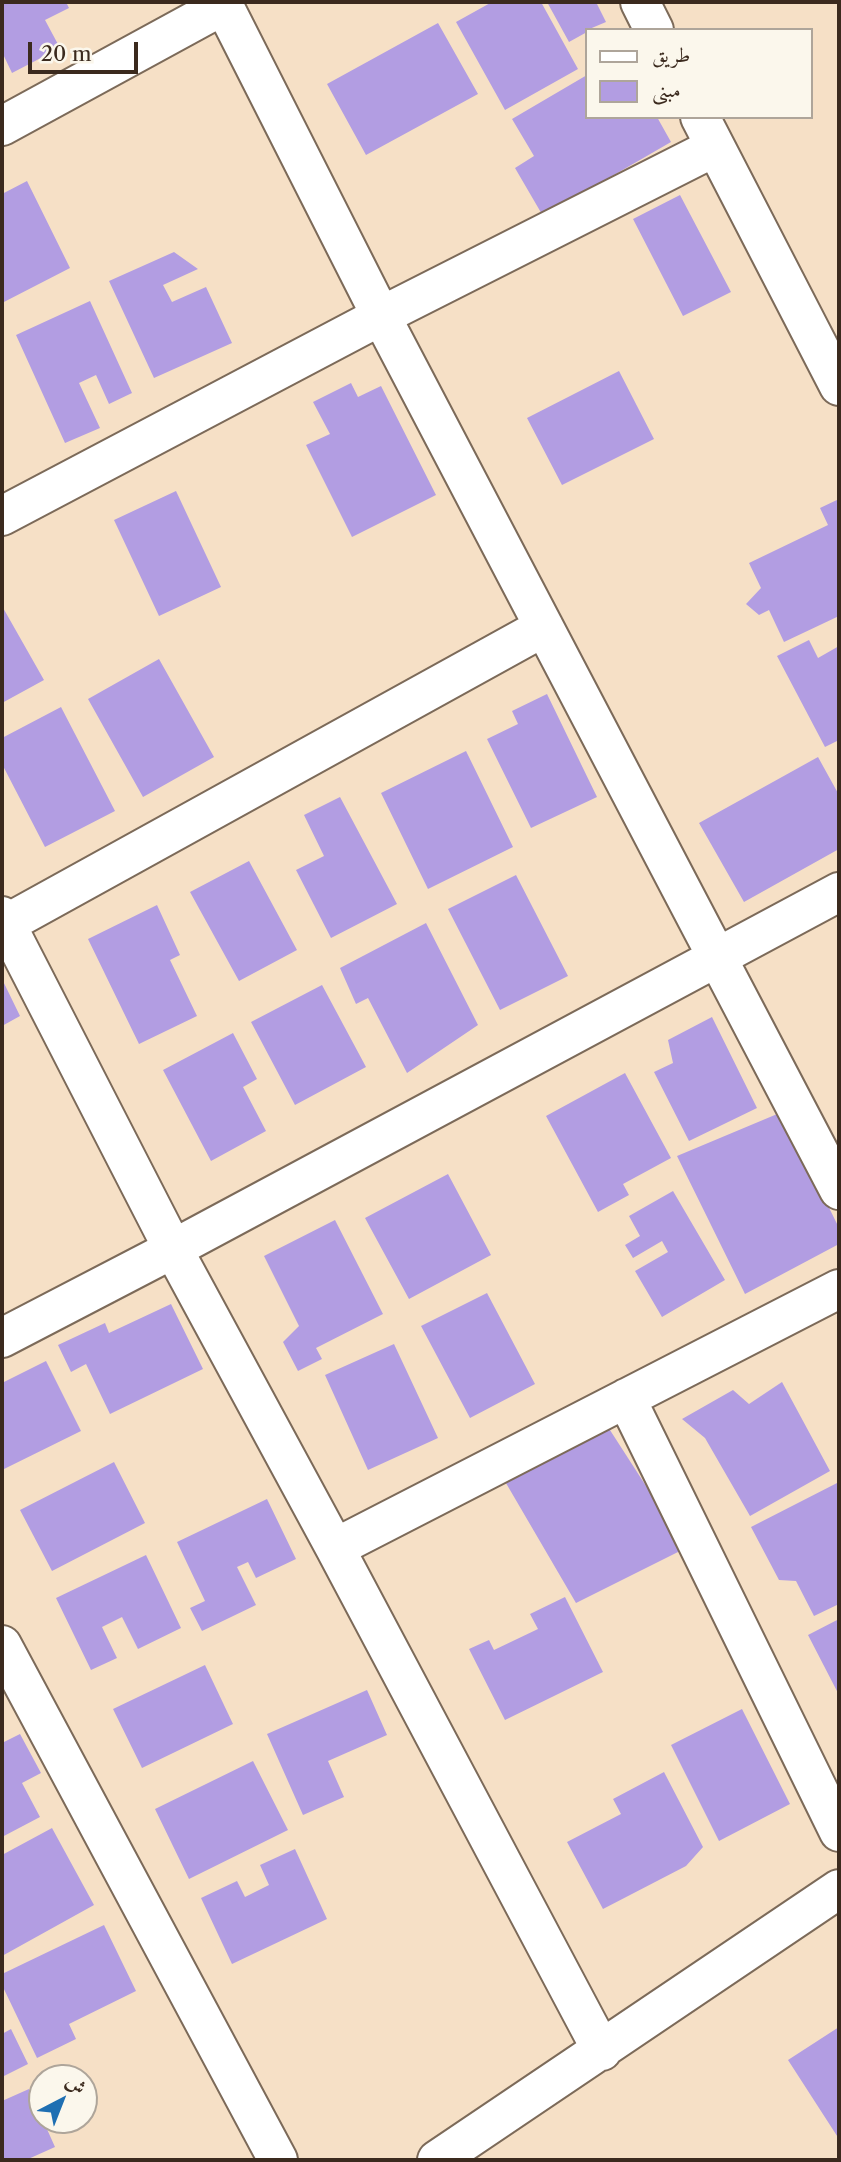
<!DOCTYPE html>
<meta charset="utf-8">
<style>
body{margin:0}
#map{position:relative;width:841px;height:2162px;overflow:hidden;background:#f6e0c6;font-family:"Libre Caslon Text",Amiri,serif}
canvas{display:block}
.frame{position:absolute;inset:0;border:4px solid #3b2a1e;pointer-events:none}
.legend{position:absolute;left:585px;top:28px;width:228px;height:91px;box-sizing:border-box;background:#fbf7ec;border:2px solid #aea59a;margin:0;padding:9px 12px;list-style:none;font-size:21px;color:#3b2a1e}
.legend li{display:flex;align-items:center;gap:14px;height:35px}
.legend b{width:35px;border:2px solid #aea59a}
.north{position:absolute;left:28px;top:2064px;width:70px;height:70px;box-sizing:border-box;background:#fbf7ec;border:2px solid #aea59a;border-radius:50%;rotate:42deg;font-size:19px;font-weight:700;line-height:28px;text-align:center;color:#3b2a1e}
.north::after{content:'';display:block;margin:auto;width:24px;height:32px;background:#1f6fb2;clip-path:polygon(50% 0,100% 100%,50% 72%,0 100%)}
.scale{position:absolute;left:28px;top:42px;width:110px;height:32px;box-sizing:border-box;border:4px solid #3b2a1e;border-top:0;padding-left:9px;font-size:21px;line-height:24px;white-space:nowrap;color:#3b2a1e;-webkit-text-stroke:5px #fbf7ec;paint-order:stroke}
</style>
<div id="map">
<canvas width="841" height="2162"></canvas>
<div class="frame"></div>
<ul class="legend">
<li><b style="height:9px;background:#fff"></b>طريق</li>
<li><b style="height:19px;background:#b29de2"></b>مبنى</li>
</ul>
<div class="north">ش</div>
<div class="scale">20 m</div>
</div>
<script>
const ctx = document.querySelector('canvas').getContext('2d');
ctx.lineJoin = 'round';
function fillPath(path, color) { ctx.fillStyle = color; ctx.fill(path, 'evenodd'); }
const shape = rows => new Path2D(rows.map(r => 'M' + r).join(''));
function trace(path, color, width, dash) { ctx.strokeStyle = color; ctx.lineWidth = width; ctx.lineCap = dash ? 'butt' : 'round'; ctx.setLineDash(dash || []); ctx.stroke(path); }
const building = shape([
 [2,2,66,2,69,8,45,20,60,48,12,73,2,52],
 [492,2,541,2,578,69,505,110,456,22],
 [547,2,596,2,606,22,587,30,587,32,569,42],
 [438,23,478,94,366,155,327,84],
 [587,75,587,117,657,117,671,142,543,216,515,168,534,156,512,119],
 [27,181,70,268,2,303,2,194],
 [680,195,731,292,683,316,633,219],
 [174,252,198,269,163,285,172,302,206,287,232,343,154,378,109,281],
 [90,301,132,393,109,404,96,375,79,383,100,428,65,443,16,335],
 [619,371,654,439,562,485,527,418],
 [351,383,358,397,381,386,436,495,352,537,306,445,330,434,313,402],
 [176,491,221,587,159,616,114,520],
 [839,499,839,616,784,642,769,610,759,615,746,604,761,588,749,563,828,525,820,508],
 [2,606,44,680,2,703],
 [809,640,818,658,839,646,839,740,825,747,777,656],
 [159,659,214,757,143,797,88,699],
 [547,694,597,797,531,828,487,739,518,724,512,711],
 [61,707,115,811,45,847,2,764,2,738],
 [466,751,513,847,428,889,381,793],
 [818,757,839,795,839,849,744,902,699,823],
 [340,797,397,904,331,938,296,870,324,856,304,815],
 [249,861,297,950,239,981,190,892],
 [516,875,568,976,500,1010,448,909],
 [157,905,180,955,170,960,197,1016,139,1044,88,939],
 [426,923,478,1025,407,1073,368,998,356,1004,340,968],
 [2,979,20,1016,2,1026],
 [322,985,366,1067,295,1105,251,1022],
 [712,1017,757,1108,689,1141,654,1072,673,1063,668,1040],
 [233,1033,257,1079,243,1087,266,1131,211,1161,163,1070],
 [625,1073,671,1158,623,1184,629,1195,598,1212,546,1116],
 [782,1112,839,1228,839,1244,745,1294,677,1156],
 [448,1174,491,1255,409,1299,365,1218],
 [673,1191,725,1280,662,1317,635,1271,668,1252,662,1241,633,1258,625,1245,640,1236,629,1216],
 [335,1220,383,1314,316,1348,322,1359,298,1371,283,1342,299,1326,264,1256],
 [487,1293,535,1384,470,1418,421,1326],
 [171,1304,203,1369,110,1414,86,1364,71,1372,58,1345,105,1323,109,1333],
 [394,1344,438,1438,368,1470,325,1375],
 [46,1361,81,1431,2,1470,2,1383],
 [782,1382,830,1471,750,1516,705,1438,682,1419,733,1390,749,1404],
 [608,1427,686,1548,576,1603,503,1478],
 [114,1462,145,1523,52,1571,20,1510],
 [839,1482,839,1604,814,1616,796,1581,779,1580,751,1527],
 [267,1499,296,1559,256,1578,248,1562,237,1567,256,1605,202,1631,190,1608,205,1601,177,1542],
 [146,1555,181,1628,138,1649,122,1617,102,1627,117,1658,91,1670,56,1598],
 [565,1597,603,1672,505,1720,469,1649,489,1640,494,1650,538,1629,530,1614],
 [839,1619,839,1695,808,1635],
 [205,1665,233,1724,142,1768,113,1709],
 [367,1690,387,1735,328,1761,344,1797,303,1815,267,1734],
 [742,1709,790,1804,719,1841,671,1745],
 [20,1734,41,1773,22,1783,40,1817,2,1837,2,1743],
 [253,1761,288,1830,189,1879,155,1809],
 [664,1772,703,1847,686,1866,603,1909,567,1842,621,1814,613,1799],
 [52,1828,94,1905,2,1956,2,1855],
 [295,1849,327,1919,232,1964,201,1898,237,1881,245,1897,269,1885,260,1865],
 [104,1925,136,1991,69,2024,76,2039,37,2058,2,1985,2,1974],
 [839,2027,839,2139,788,2060],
 [11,2029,28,2064,2,2077,2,2034],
 [29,2089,55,2147,26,2160,2,2160,2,2101]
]);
const minor = shape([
 [222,2,381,316,839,1190],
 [640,2,654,30],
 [700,117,839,386],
 [2,126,224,5],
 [2,516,381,316,715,147],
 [2,916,173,1249,335,1548,602,2051],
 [6,924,544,627],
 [2,1338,173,1249,839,892],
 [626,1398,839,1832],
 [335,1548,839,1289],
 [2,1645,278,2160],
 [437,2160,839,1889]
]);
fillPath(building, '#b29de2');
trace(minor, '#7c6a59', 42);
trace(minor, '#fff', 38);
</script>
